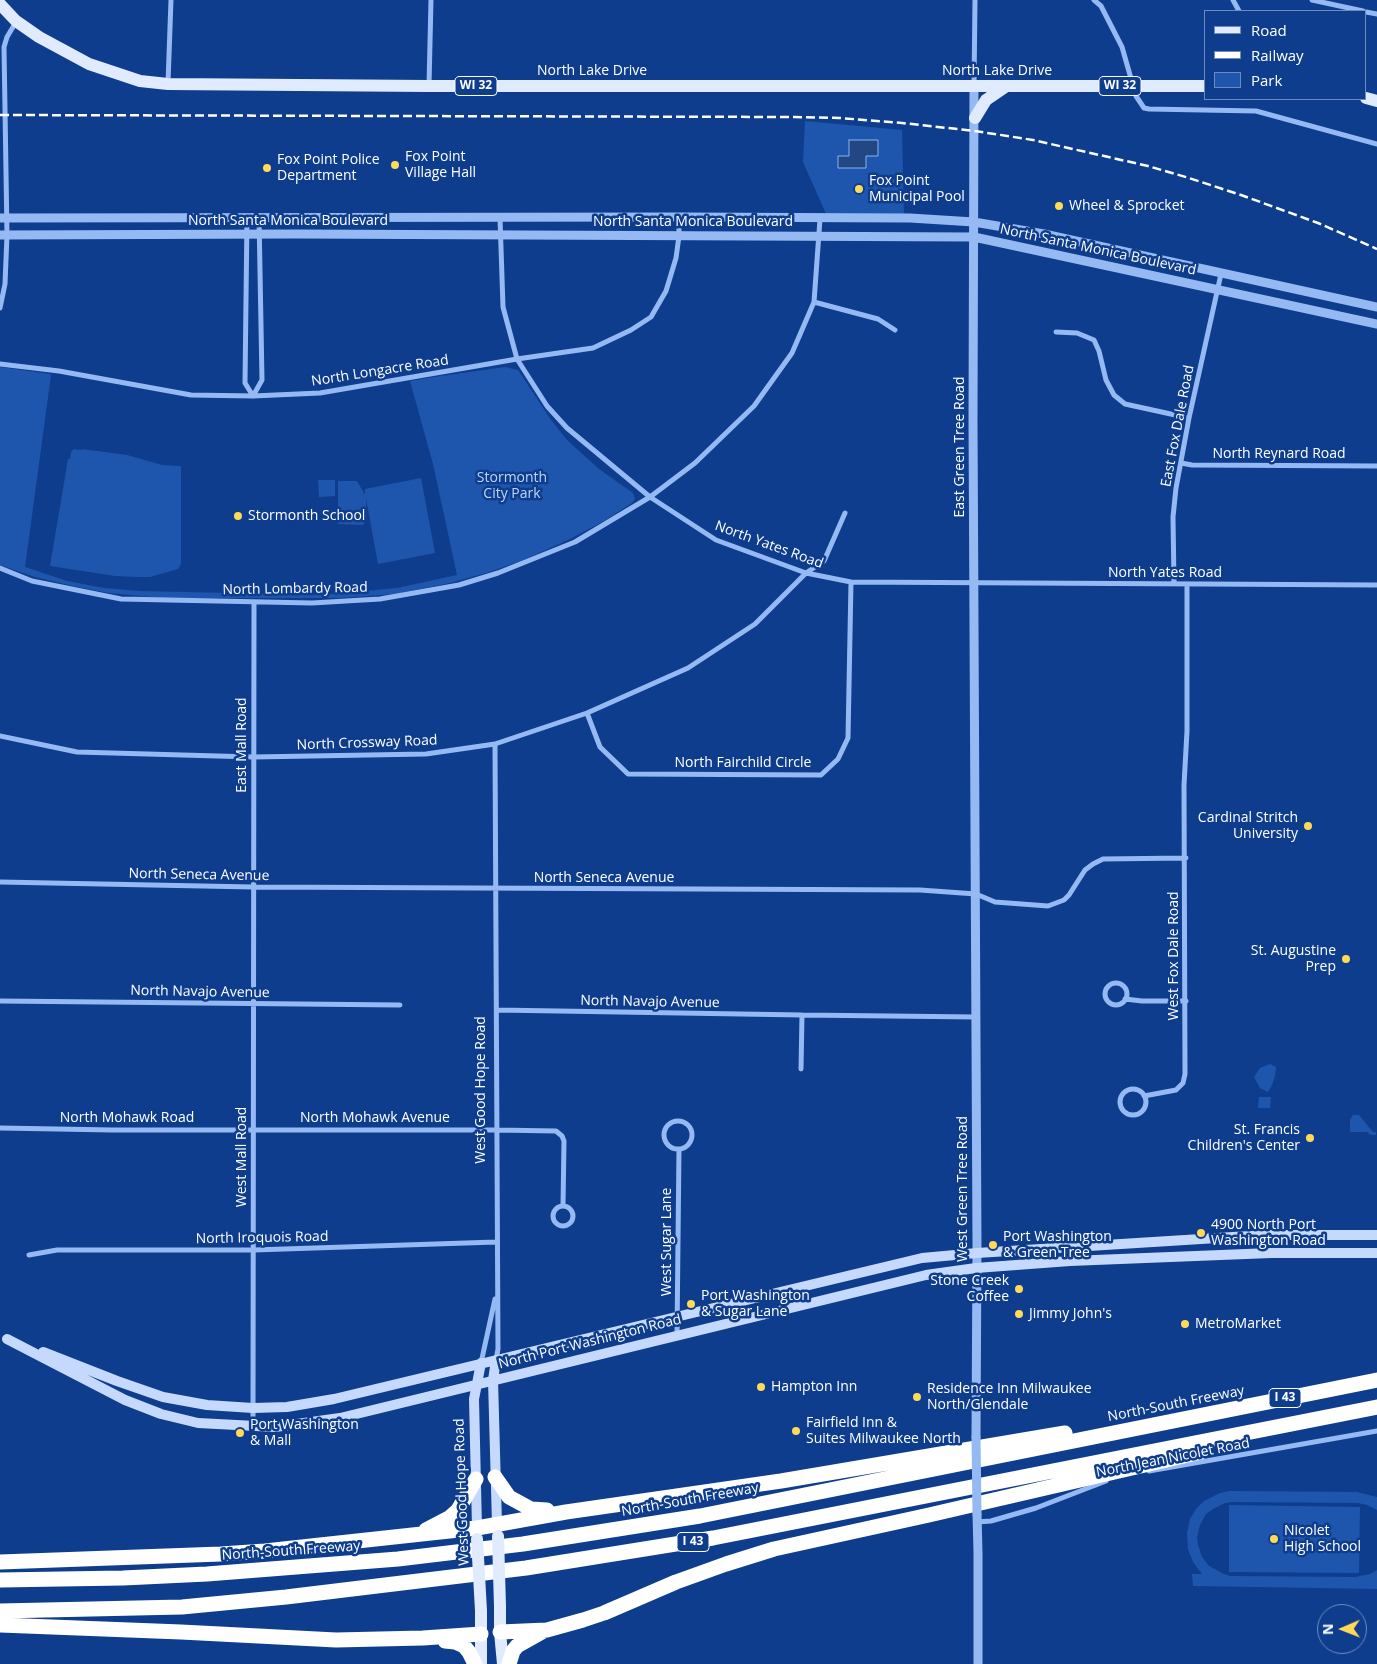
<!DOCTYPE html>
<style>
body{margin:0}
#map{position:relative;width:1377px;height:1664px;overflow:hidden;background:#0e3d8d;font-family:"Open Sans",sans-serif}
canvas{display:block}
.legend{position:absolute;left:1204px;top:10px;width:162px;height:90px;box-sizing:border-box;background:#0e3d8d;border:1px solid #6e8bbb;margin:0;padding:6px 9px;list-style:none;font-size:15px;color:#fff}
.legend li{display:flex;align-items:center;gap:10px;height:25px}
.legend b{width:25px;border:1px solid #6e8bbb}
.north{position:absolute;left:1317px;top:1604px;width:50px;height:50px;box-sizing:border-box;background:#0e3d8d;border:1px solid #6e8bbb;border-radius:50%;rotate:269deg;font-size:14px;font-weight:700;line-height:20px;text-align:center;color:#fff}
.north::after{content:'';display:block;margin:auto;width:18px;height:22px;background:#ffd957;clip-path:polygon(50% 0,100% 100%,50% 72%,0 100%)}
</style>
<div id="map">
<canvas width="1377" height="1664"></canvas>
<ul class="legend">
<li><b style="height:6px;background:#e1ebff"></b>Road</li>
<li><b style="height:6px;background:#fff"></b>Railway</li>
<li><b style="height:14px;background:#1f56ad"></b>Park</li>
</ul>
<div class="north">N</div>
</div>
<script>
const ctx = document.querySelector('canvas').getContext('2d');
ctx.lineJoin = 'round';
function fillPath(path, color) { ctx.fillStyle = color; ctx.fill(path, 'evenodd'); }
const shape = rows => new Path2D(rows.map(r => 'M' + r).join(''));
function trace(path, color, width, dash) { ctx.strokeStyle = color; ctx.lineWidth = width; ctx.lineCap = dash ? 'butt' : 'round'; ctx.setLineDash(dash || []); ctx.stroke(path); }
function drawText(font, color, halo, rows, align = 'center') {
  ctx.font = font + ' "Open Sans",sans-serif'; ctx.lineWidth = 5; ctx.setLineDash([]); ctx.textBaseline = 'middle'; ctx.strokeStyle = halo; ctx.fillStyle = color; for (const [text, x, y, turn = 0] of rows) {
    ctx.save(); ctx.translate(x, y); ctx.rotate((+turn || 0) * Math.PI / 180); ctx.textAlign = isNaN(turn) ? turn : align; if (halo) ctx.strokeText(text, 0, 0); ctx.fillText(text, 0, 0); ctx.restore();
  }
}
const green = shape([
 [805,121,902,130,904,216,827,216,803,162],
 [0,367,50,374,51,375,25,567,67,581,104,588,140,591,322,595,397,588,457,575,433,464,410,381,434,377,505,367,518,370,551,420,567,440,599,469,633,493,635,499,632,503,604,521,570,539,521,561,486,573,450,583,395,594,339,598,163,598,109,593,73,586,35,577,0,565],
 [74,449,81,450,82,449,127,455,162,465,181,466,181,564,178,569,150,577,137,577,115,576,50,566,68,459,70,459,71,452],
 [421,478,435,553,378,564,366,498,367,520,363,525,338,524,338,481,357,481,365,495,365,489],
 [318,480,335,480,335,496,319,497],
 [1270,1064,1276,1067,1275,1076,1272,1085,1268,1092,1260,1088,1254,1077,1260,1068],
 [1259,1097,1271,1097,1270,1108,1258,1108],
 [1353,1115,1359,1115,1373,1132,1376,1132,1376,1135,1371,1135,1367,1132,1350,1132,1350,1120],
 [1230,1491,1357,1492,1377,1497,1377,1510,1367,1505,1358,1503,1232,1502,1225,1503,1213,1509,1206,1514,1200,1525,1197,1537,1198,1545,1202,1557,1209,1566,1224,1574,1230,1576,1355,1577,1370,1574,1377,1570,1377,1589,1193,1586,1192,1574,1202,1574,1193,1562,1188,1549,1187,1533,1190,1519,1196,1509,1204,1501,1220,1493],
 [1229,1505,1360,1507,1359,1573,1229,1572]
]);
const water = shape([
 [849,140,878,140,878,156,866,156,866,168,838,168,838,156,849,156,849,140]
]);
const minor = shape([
 [1094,0,1101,6,1122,47,1136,96,1144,108,1149,109,1256,111,1377,144],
 [1233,0,1239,11],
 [1312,0,1363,11],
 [1366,12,1377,14],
 [168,83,171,0],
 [429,85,431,0],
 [974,86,975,0],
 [247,217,245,383,253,396],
 [500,218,503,307,517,359,547,406,567,428,650,497,716,540,806,573,851,582,1377,585],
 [814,302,878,319,895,330],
 [0,308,5,284,7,235,4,47,7,37,16,22],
 [1056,332,1077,333,1094,340,1099,351,1106,380,1114,395,1125,404,1189,418],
 [0,364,59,371,191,395,253,396,320,393,517,359,593,348,631,330,651,317,666,291,676,258,679,236,679,217],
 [253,396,262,380,259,217],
 [1181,463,1192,465,1377,466],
 [0,568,32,581,121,599,312,603,380,599,459,585,498,573,575,542,650,497,695,463,754,406,792,353,814,302,820,219],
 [1174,584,1173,517,1176,488,1189,418,1221,274],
 [587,713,600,747,628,774,821,775,838,759,848,738,851,582],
 [0,736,77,752,253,757,426,754,495,744,587,713,688,668,755,624,806,573,824,561,845,513],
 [495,744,498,1349,496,1360],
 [0,882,253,887,920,890,976,894,995,902,1048,906,1064,900,1069,895,1085,870,1093,864,1103,859,1186,858],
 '1105 994a11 11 0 1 1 22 0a11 11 0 1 1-22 0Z',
 [1125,999,1142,1001,1186,1001],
 [0,1001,400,1005],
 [497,1010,802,1015,976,1017],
 [801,1069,802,1015],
 '1120 1102a13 13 0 1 1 26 0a13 13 0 1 1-26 0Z',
 [1144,1096,1176,1090,1183,1083,1185,1074,1184,785,1187,731,1187,585],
 '664 1135a14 14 0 1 1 28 0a14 14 0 1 1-28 0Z',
 [0,1128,112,1130,496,1130,556,1131,562,1136,564,1141,563,1206],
 '553 1216a10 10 0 1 1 20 0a10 10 0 1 1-20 0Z',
 [29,1255,57,1250,254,1250,496,1242],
 [677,1335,679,1149],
 [481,1363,495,1299],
 [253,1426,254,602],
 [1149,1471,1377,1431],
 [977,1522,991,1521,1036,1508,1106,1481]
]);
const tertiary = shape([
 [974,86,973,420,977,1245,976,1437],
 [0,218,679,217,910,218,974,222,1044,234,1377,307],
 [0,235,296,234,974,237,1377,324],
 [977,1514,978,1553,978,1664]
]);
const secondary = shape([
 [7,1339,125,1400,161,1414,198,1423,275,1427,340,1418,926,1275,976,1268,1070,1261,1271,1253,1377,1253],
 [43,1352,117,1381,163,1397,207,1405,253,1408,287,1407,334,1399,922,1258,977,1253,1233,1237,1271,1235,1377,1235],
 [496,1360,493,1380,497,1524],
 [477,1528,474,1399,481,1363]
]);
const primary = shape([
 [0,4,16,21,39,37,89,64,140,81,168,84,429,86,1206,86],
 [1366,98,1377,101],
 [975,118,986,100,1005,87],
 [500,1607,500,1632,503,1664],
 [481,1611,481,1664]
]);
const motorway = shape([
 [495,1477,509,1497,531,1509,547,1510],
 [426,1530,449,1518,458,1510,476,1479],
 [0,1562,221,1554,265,1551,477,1528,566,1512,781,1481,1065,1433],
 [0,1580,123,1578,207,1574,398,1559,523,1544,700,1516,1377,1380],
 [0,1611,182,1607,286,1597,526,1568,713,1538,1377,1407],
 [0,1625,181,1632,336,1640,423,1638,481,1634],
 [500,1632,547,1630,583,1620,604,1613,676,1582,726,1564,774,1549,929,1515,1201,1452],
 [445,1641,455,1642,464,1646,469,1652,475,1664],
 [509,1664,513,1651,517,1646,542,1632]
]);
const rail = shape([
 [0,115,795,117,840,118,902,123,975,131,1033,140,1148,166,1189,178,1241,195,1318,223,1377,249]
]);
const tertiaryBridge = shape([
 [976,1437,977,1514]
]);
const primaryBridge = shape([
 [498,1536,500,1607],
 [477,1539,481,1611]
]);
const markers = [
 [395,165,5,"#ffd957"],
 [267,168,5,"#ffd957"],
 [859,189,5,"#ffd957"],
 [1059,206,5,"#ffd957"],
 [238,516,5,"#ffd957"],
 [1308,826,5,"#ffd957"],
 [1346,959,5,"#ffd957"],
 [1310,1138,5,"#ffd957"],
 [1201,1233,5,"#ffd957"],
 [993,1245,5,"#ffd957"],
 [1019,1289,5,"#ffd957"],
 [691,1304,5,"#ffd957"],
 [1019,1314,5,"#ffd957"],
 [1185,1324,5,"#ffd957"],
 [761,1387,5,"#ffd957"],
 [917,1397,5,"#ffd957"],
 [796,1431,5,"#ffd957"],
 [240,1433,5,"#ffd957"],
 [1274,1539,5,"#ffd957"]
];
const shields = [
 [476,86,42],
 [1120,86,42],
 [1285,1398,32],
 [693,1542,32]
];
const shieldNames = [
 ["WI 32",476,86],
 ["WI 32",1120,86],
 ["I 43",1285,1398],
 ["I 43",693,1542]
];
const streetNames = [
 ["North Lake Drive",592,71],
 ["North Lake Drive",997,71],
 ["North Santa Monica Boulevard",288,221],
 ["North Santa Monica Boulevard",693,222],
 ["North Santa Monica Boulevard",1098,250,12],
 ["North Longacre Road",380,371,-9],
 ["East Fox Dale Road",1178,426,-79],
 ["East Green Tree Road",960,447,-90],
 ["North Reynard Road",1279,454],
 ["North Yates Road",769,545,20],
 ["North Yates Road",1165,573],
 ["North Lombardy Road",295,589,-1],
 ["North Crossway Road",367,743,-2],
 ["East Mall Road",242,745,-90],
 ["North Fairchild Circle",743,763],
 ["North Seneca Avenue",199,875,1],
 ["North Seneca Avenue",604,878],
 ["West Fox Dale Road",1174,956,-90],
 ["North Navajo Avenue",200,992,1],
 ["North Navajo Avenue",650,1002,1],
 ["West Good Hope Road",481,1090,-90],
 ["North Mohawk Road",127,1118],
 ["North Mohawk Avenue",375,1118],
 ["West Mall Road",242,1157,-90],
 ["West Green Tree Road",963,1189,-90],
 ["North Iroquois Road",262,1238,-1],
 ["West Sugar Lane",667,1242,-90],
 ["North Port Washington Road",590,1342,-14],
 ["North-South Freeway",1176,1404,-11],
 ["North Jean Nicolet Road",1173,1458,-11],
 ["West Good Hope Road",462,1492,-92],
 ["North-South Freeway",690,1500,-10],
 ["North-South Freeway",291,1551,-4]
];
const poiNames = [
 ["Fox Point",405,157],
 ["Village Hall",405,173],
 ["Fox Point Police",277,160],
 ["Department",277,176],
 ["Fox Point",869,181],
 ["Municipal Pool",869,197],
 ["Wheel & Sprocket",1069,206],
 ["Stormonth School",248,516],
 ["Cardinal Stritch",1298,818,"right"],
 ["University",1298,834,"right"],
 ["St. Augustine",1336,951,"right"],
 ["Prep",1336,967,"right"],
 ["St. Francis",1300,1130,"right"],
 ["Children's Center",1300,1146,"right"],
 ["4900 North Port",1211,1225],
 ["Washington Road",1211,1241],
 ["Port Washington",1003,1237],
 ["& Green Tree",1003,1253],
 ["Stone Creek",1009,1281,"right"],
 ["Coffee",1009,1297,"right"],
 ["Port Washington",701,1296],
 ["& Sugar Lane",701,1312],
 ["Jimmy John's",1029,1314],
 ["MetroMarket",1195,1324],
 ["Hampton Inn",771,1387],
 ["Residence Inn Milwaukee",927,1389],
 ["North/Glendale",927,1405],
 ["Fairfield Inn &",806,1423],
 ["Suites Milwaukee North",806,1439],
 ["Port Washington",250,1425],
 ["& Mall",250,1441],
 ["Nicolet",1284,1531],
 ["High School",1284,1547]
];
const parkNames = [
 ["Stormonth",512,478],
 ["City Park",512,494]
];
fillPath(green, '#1f56ad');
fillPath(water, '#234782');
trace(water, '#85b3f7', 1);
trace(minor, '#95b9f3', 5);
trace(tertiary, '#95b9f3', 9);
trace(secondary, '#c4d9fd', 10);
trace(primary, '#e1ebff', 12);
trace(motorway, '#fff', 15);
trace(rail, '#fff', 2.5, [9, 4]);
trace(tertiaryBridge, '#95b9f3', 9);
trace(primaryBridge, '#e1ebff', 12);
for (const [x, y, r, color] of markers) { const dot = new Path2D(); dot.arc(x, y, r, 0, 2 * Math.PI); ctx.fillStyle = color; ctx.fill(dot); trace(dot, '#0e3d8d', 2); }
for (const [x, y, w] of shields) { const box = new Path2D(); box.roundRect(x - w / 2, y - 9.5, w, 19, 4); ctx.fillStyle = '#0e3d8d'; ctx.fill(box); trace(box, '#fff', 1); }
drawText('bold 12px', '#fff', null, shieldNames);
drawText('14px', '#fff', '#0e3d8d', streetNames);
drawText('14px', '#fff', '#0e3d8d', poiNames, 'left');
drawText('14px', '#bcd6fe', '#0e3d8d', parkNames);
</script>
